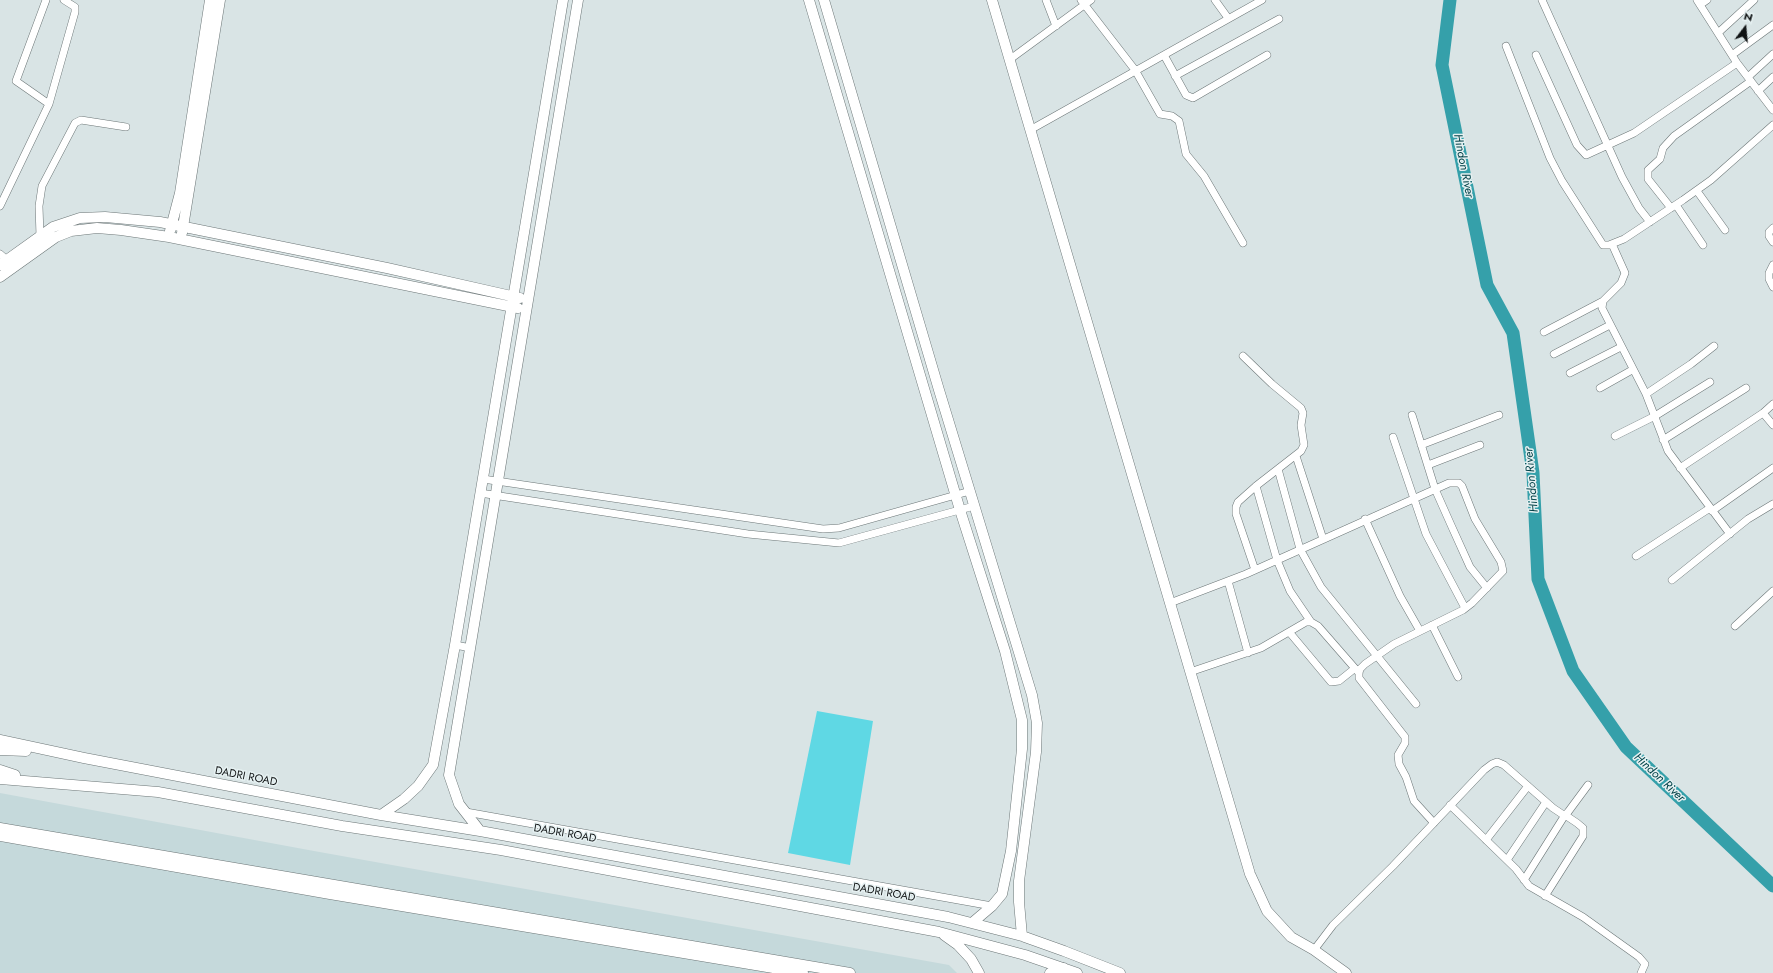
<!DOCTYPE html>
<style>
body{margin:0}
#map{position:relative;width:1773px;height:973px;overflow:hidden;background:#d9e4e5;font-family:Jost,sans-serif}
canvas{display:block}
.north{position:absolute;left:1725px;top:8px;width:40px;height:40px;-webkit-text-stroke:3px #e6f1f2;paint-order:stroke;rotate:16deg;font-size:11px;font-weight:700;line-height:16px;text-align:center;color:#0f1213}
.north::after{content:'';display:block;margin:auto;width:14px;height:18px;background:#0f1213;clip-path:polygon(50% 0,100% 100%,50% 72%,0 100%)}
</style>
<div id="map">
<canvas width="1773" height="973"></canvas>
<div class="north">N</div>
</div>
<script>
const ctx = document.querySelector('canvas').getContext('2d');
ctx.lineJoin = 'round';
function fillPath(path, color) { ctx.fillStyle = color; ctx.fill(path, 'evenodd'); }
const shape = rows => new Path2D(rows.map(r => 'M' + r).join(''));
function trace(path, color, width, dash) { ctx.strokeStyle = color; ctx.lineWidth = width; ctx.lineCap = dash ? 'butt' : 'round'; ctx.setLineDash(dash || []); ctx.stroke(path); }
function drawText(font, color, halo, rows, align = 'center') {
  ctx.font = font + ' Jost,sans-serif'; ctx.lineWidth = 3; ctx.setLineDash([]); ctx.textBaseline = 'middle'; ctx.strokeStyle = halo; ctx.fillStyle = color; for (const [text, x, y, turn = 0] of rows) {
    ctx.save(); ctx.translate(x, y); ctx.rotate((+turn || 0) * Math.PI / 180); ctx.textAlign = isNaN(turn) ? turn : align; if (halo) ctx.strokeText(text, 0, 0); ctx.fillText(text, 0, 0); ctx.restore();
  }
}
const built = shape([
 [0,793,314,851,949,965,957,973,0,973]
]);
const green = shape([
 [817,711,873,721,850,865,788,853]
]);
const river = shape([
 [1450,0,1442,65,1487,285,1513,333,1533,473,1538,579,1573,671,1626,747,1773,886]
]);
const street = shape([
 [46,0,16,81,49,104],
 [1046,0,1056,26],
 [1081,0,1135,70,1160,114,1172,116,1179,121,1186,154,1204,176,1243,243],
 [1215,0,1228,18],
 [1542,0,1622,177,1639,208,1650,222],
 [1697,0,1737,63,1773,110],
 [1700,5,1707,0],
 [1718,33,1754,0],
 [1506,46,1550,158,1562,181,1603,245,1609,245,1624,239,1683,200,1711,180,1773,125],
 [1164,55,1186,95,1193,98,1267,55],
 [1536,55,1577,145,1586,155,1634,133,1737,63],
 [1732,55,1773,25],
 [1009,60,1091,0],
 [1175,76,1279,19],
 [1748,77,1773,54],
 [1758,91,1773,77],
 [1030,130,1262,0],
 [1697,191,1725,230],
 [1676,205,1703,245],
 [0,206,49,104,75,12,75,7,64,0],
 [1671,208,1648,179,1648,170,1660,159,1663,148,1674,136,1751,81],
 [1773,228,1769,232,1769,236,1773,242],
 [40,236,39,206,42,186,75,123,81,120,126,127],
 [1612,244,1625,273,1621,283,1603,301,1602,308,1646,394,1668,451,1730,534],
 [0,254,7,260],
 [1773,265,1769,273,1769,279,1773,287],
 [1544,332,1603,301],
 [1554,354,1610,325],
 [1243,356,1272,384,1301,408,1303,413,1301,425,1304,445,1301,451,1256,486,1238,502,1236,507,1236,514,1255,570],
 [1570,373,1621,347],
 [1600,388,1632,370],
 [1646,394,1691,364,1714,346],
 [1763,413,1773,425],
 [1412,415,1435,489,1451,525,1470,567,1487,588],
 [1615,436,1655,416,1710,382],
 [1393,437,1426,534,1465,608],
 [1663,440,1746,388],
 [1421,445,1499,415],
 [1296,456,1323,539],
 [1428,465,1480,445],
 [1680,468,1763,413,1773,404],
 [1278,469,1300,549,1321,587,1416,704],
 [483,479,823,529,839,528,970,491],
 [1256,486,1277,560,1290,591,1311,622],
 [480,493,748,534,839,543,974,506],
 [1712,511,1773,468],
 [1365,519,1400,596,1420,631],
 [1636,556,1710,508],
 [1672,580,1748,519,1773,504],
 [1228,581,1248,653],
 [1170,603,1246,574,1449,483,1459,483,1462,486,1475,519,1501,562,1503,571,1472,603,1463,610,1394,644,1365,664,1360,669,1359,673,1359,678,1405,737,1405,743,1398,755,1399,764,1406,777,1414,801,1434,823],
 [1432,625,1458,677],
 [1735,626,1773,591],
 [1290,633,1331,682,1339,681,1354,669],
 [455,645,471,648],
 [1190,672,1261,648,1306,622,1311,622,1318,626,1359,673],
 [1450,805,1516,869,1529,886,1583,917,1639,957,1645,964,1641,973],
 [466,812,992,906],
 [1486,840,1528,786],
 [1507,860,1546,802],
 [1524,880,1565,815,1577,823,1583,828,1583,836,1545,896],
 [1314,950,1333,925,1393,866,1484,770,1492,764,1497,762,1504,765,1553,808,1562,814,1565,815,1568,812,1588,785]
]);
const secondary = shape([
 [809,0,960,510,1005,651,1022,720,1022,749,1011,851,1002,894,992,906,972,923],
 [824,0,939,390,1032,695,1037,723,1036,752,1019,881,1019,902,1022,936],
 [992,0,1250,874,1267,911,1291,937,1314,950,1346,973],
 [170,231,180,193,210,0],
 [182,233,220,0],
 [0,265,53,227,80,218,105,217,160,222,387,268,520,298],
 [0,277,56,237,71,231,97,228,121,230,169,237,518,308],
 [0,740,84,758,381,815,480,831,948,917,1022,936,1064,951,1120,973],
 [0,750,26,751],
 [0,770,15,775],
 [0,779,158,792,342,826,501,850,939,932,1025,955,1077,973],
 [381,815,404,799,418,786,433,765,455,645,563,0],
 [0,828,850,973],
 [480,831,459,804,449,775,578,0],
 [0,836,330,894,803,973],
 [944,935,958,945,971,959,979,973],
 [1050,973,1064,968]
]);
const streetNames = [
 ["DADRI ROAD",246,777,11],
 ["DADRI ROAD",565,834,10],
 ["DADRI ROAD",884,893,10]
];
const waterNames = [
 ["Hindon River",1463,166,79],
 ["Hindon River",1532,480,-95],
 ["Hindon River",1659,778,43]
];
fillPath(built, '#c5d9db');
fillPath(green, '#5fd8e4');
trace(river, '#35a0aa', 13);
trace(street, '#6c7677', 8);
trace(secondary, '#6c7677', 11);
trace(street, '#fff', 7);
trace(secondary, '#fff', 10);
drawText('11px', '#0f1213', '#e6f1f2', streetNames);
drawText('italic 12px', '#004147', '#e6f1f2', waterNames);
</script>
